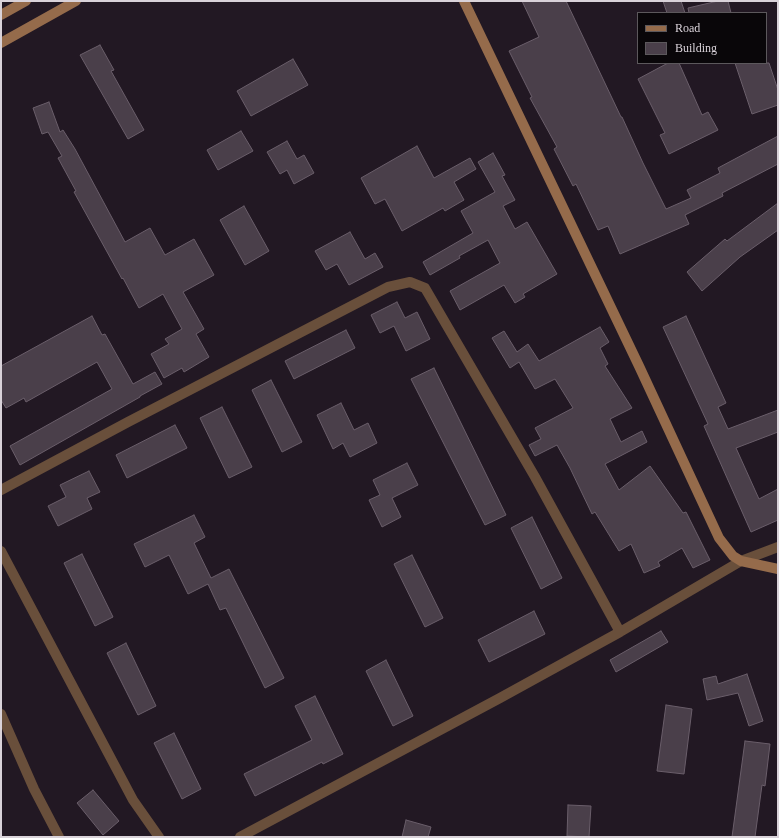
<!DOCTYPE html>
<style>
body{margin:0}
#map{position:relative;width:779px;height:838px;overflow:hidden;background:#221823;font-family:Georgia,serif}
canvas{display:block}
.frame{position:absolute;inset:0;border:2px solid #d9d2d9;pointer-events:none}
.legend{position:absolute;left:637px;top:12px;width:130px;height:52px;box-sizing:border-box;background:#090609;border:1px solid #5c585c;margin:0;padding:5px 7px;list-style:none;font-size:12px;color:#d9d2d9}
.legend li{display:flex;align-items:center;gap:8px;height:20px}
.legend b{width:20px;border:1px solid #5c585c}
</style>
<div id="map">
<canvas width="779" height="838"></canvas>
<div class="frame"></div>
<ul class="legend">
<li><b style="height:5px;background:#956b4b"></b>Road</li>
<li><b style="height:11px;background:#4a3f4a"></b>Building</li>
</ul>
</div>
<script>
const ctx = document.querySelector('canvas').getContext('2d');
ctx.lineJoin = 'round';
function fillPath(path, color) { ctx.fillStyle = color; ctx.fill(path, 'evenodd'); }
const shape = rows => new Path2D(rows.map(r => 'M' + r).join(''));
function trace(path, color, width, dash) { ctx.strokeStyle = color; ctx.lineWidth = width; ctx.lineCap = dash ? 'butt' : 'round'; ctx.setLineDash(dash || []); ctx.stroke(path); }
const building = shape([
 [522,1,566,1,621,117,622,117,643,163,666,209,691,198,687,190,720,173,718,168,778,136,778,164,722,193,723,196,685,215,689,224,620,254,608,226,598,230,576,184,573,186,554,149,557,147,530,98,532,97,509,51,539,37,522,1],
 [663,1,681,1,685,13,667,13,663,1],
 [718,1,728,1,731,13,689,13,688,8,718,1],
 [100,45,114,70,111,71,144,130,128,139,80,55,100,45],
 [293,59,308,85,251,116,237,91,293,59],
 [668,63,679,63,702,115,708,112,718,130,669,154,660,135,665,133,638,79,668,63],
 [735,63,769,63,778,90,778,105,752,114,735,63],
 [49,102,60,132,63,130,75,149,125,242,150,228,165,255,194,239,214,275,183,292,204,329,196,334,209,357,184,372,182,368,164,378,151,354,169,344,165,339,182,329,163,294,139,308,123,278,122,279,74,192,76,191,58,158,62,156,48,132,42,134,33,108,49,102],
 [241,131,253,151,218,170,207,150,241,131],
 [287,141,297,159,304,155,314,173,294,184,287,170,280,174,267,152,287,141],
 [417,146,434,178,470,158,476,169,454,182,464,200,445,211,443,208,402,231,385,199,375,204,361,178,417,146],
 [493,153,505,175,502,176,515,200,503,206,515,229,527,222,557,274,523,294,525,297,515,303,504,285,460,310,450,291,500,263,488,240,459,256,460,258,430,275,423,262,473,233,461,211,495,192,478,162,493,153],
 [778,203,778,230,740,257,702,291,687,272,725,239,727,241,778,203],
 [244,206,269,251,245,265,220,220,244,206],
 [350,232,365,259,375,253,383,267,349,285,337,264,326,270,315,251,350,232],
 [397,302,405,318,417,312,430,339,406,351,394,326,380,333,371,315,397,302],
 [92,316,102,335,105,334,133,384,155,372,162,384,140,396,140,397,20,465,10,446,112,389,97,362,26,402,24,398,6,408,1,400,1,366,92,316],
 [686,316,726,403,718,407,728,429,778,410,778,432,736,448,759,499,778,489,778,520,751,532,704,426,708,424,663,327,686,316],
 [600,327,609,342,600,348,608,364,605,366,632,408,610,419,621,442,642,431,647,442,605,464,619,490,650,466,683,513,686,512,710,560,693,568,682,548,658,562,660,566,644,573,631,544,619,551,595,512,592,514,570,468,557,445,535,456,529,445,541,439,535,428,573,408,555,379,535,389,519,362,510,368,492,338,504,331,517,352,528,344,539,361,600,327],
 [346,330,355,348,294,379,285,361,346,330],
 [434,368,506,515,485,525,411,379,434,368],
 [271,380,302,442,282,452,252,390,271,380],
 [341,403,354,430,368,423,377,443,350,457,343,443,333,449,317,415,341,403],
 [222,407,252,467,229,478,200,418,222,407],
 [175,425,187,448,127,478,116,455,175,425],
 [407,463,418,485,392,498,401,517,382,527,369,500,380,495,373,480,407,463],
 [89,471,100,492,87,498,92,509,58,526,48,506,66,497,60,485,89,471],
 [194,515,205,537,194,543,211,578,229,569,284,678,265,688,226,608,220,610,208,584,188,594,169,555,145,567,134,544,194,515],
 [532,517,562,578,541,589,511,528,532,517],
 [82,554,113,617,95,626,64,563,82,554],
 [412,555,443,618,425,627,394,564,412,555],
 [534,611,545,634,489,662,478,640,534,611],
 [661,631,668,642,616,672,610,660,661,631],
 [126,643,156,706,138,715,107,653,126,643],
 [386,660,413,716,393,726,366,671,386,660],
 [747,674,763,721,749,726,738,693,707,700,703,679,716,676,718,684,747,674],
 [315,696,343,754,323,764,322,762,255,796,244,774,312,740,295,706,315,696],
 [666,705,692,709,684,774,657,771,666,705],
 [174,733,201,789,182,799,154,743,174,733],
 [745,741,770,744,765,786,762,785,755,837,732,837,745,741],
 [93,790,119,821,103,835,77,803,93,790],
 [568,805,591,806,589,837,567,836,568,805],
 [406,820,431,827,428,837,402,837,406,820]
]);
const street = shape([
 [1,490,128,422,388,287,410,282,425,288,535,477,620,632],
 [1,551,133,800,159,837],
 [1,714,34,789,59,837],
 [240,837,500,698,620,632,741,561,778,547]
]);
const secondary = shape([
 [464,1,639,366,719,538,733,556,741,561,778,569],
 [1,15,26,1],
 [1,43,76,1]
]);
fillPath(building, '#4a3f4a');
trace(building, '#6a5e6a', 1);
trace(street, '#694f3b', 10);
trace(secondary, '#956b4b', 10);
</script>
